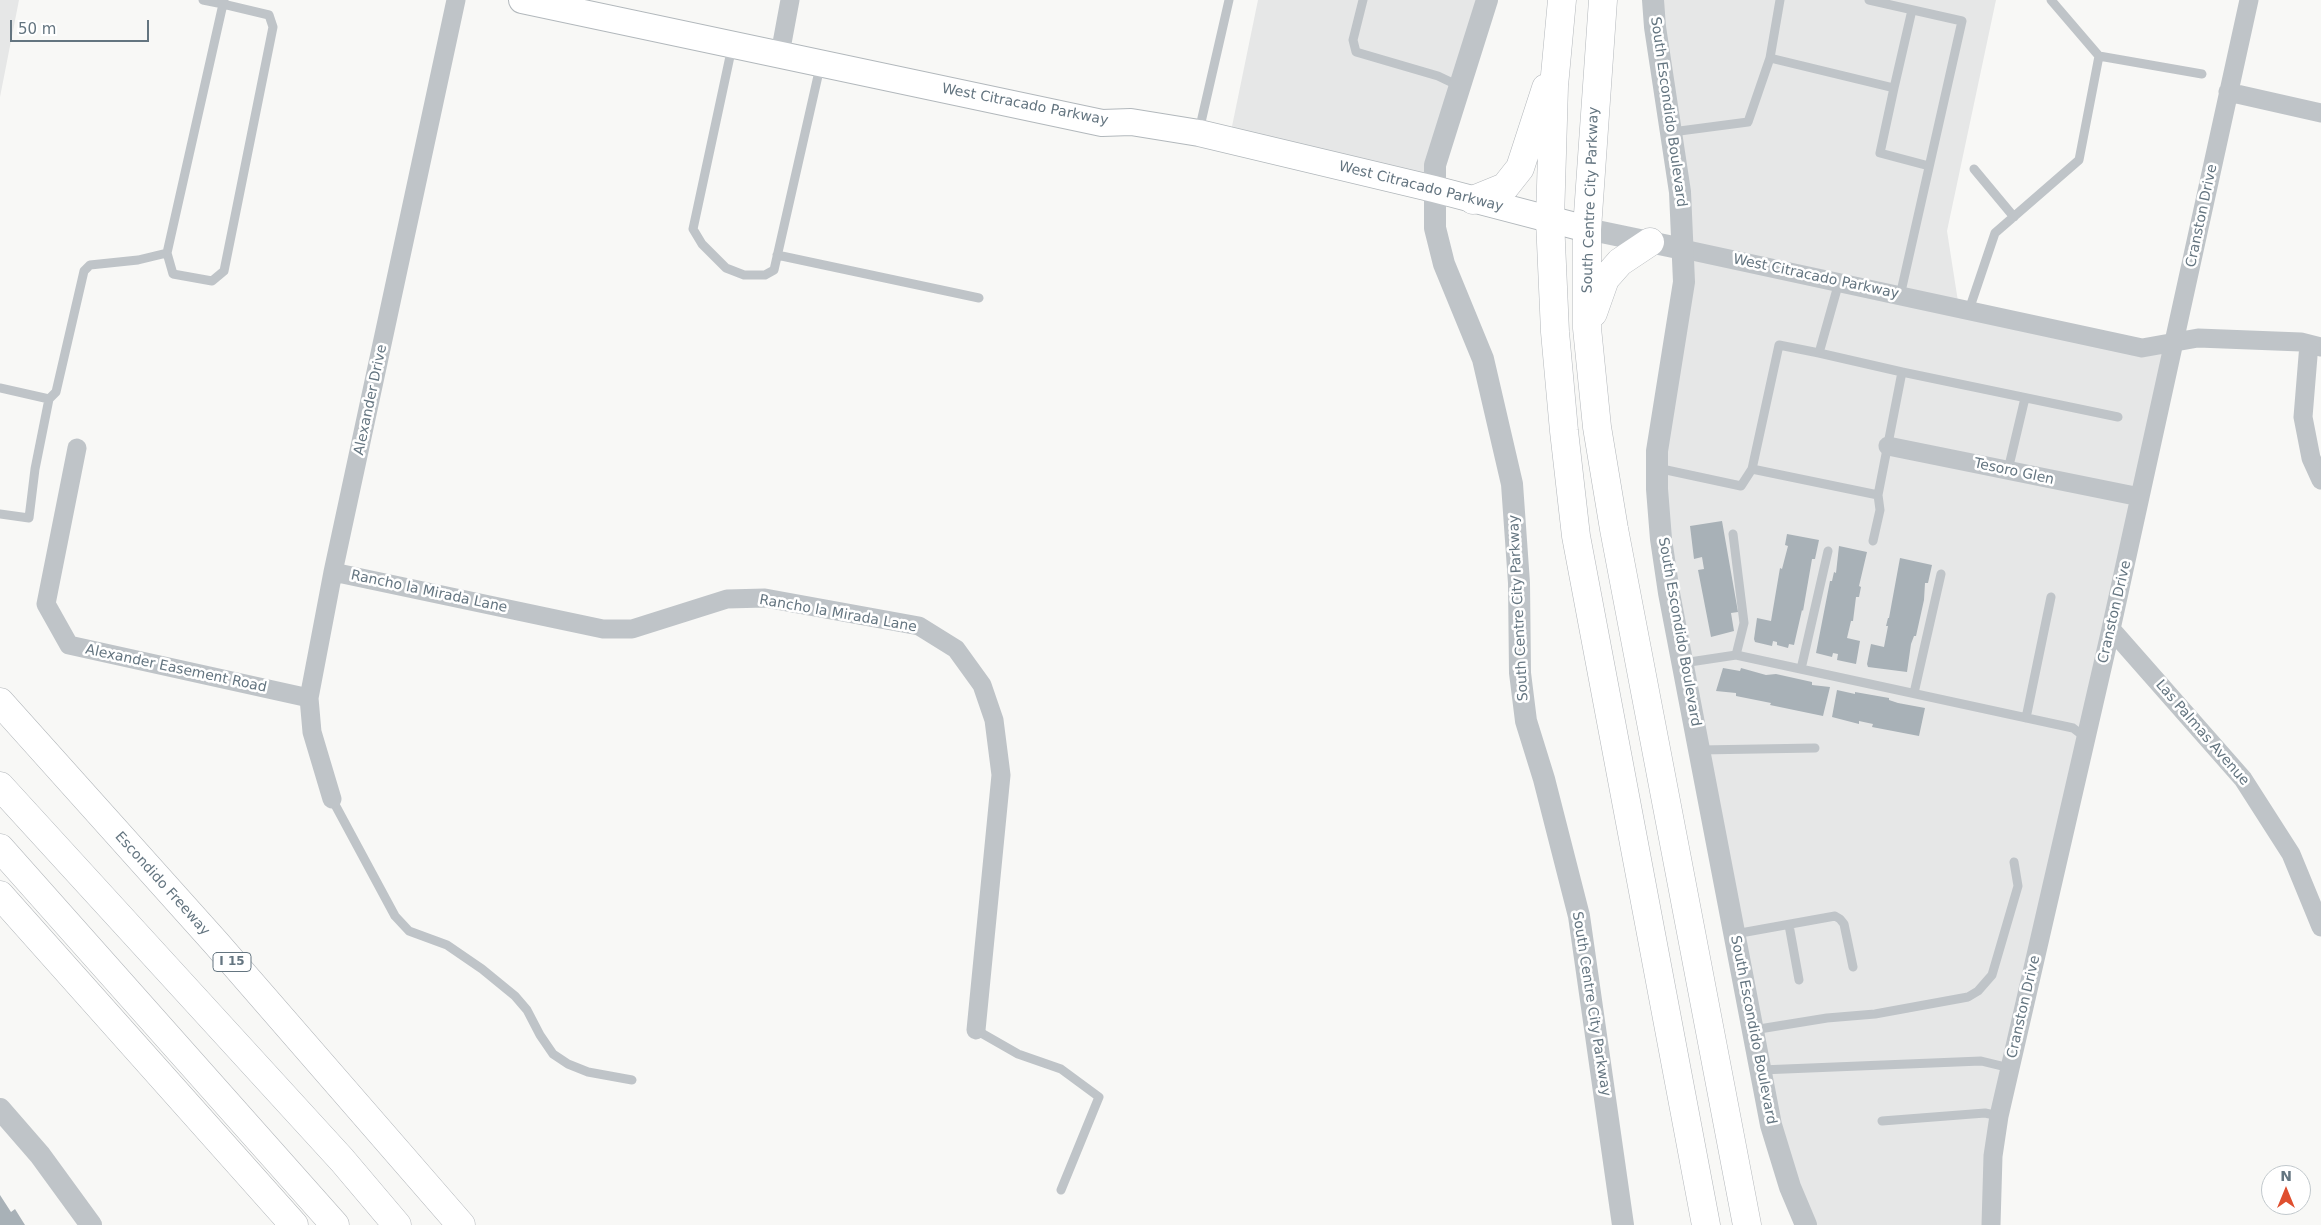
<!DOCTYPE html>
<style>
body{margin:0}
#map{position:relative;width:2321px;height:1225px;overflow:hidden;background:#f8f8f6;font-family:"DejaVu Sans",sans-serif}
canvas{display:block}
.north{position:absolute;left:2261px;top:1165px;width:50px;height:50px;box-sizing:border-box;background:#fff;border:1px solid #c1c8cc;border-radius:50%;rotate:0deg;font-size:14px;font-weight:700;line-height:20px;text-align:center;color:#647580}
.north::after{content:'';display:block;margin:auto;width:18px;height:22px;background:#df4f2f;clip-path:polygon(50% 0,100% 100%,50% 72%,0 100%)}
.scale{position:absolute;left:10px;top:20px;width:139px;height:22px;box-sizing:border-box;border:2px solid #647580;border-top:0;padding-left:6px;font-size:15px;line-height:18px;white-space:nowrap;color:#647580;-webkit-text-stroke:4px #fff;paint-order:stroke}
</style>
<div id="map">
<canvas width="2321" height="1225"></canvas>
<div class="north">N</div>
<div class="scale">50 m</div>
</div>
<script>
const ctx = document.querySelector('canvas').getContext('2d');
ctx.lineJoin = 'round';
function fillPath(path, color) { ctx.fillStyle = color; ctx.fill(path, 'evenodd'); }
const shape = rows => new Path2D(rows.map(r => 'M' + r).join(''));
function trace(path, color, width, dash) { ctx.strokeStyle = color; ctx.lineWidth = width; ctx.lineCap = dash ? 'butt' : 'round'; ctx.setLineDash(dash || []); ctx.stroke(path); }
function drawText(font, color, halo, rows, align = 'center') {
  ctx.font = font + ' "DejaVu Sans",sans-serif'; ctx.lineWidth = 5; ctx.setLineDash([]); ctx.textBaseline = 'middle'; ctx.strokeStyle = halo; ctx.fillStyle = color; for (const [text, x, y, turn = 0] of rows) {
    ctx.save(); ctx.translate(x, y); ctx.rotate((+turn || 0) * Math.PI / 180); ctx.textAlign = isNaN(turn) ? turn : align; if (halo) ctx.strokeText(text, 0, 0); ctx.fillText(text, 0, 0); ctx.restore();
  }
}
const built = shape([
 [0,0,19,0,0,97],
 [1258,0,1487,0,1434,189,1229,141],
 [1653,0,1996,0,1947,231,1959,308,2142,348,2175,342,2010,1068,1991,1225,1806,1225,1790,1187,1657,489,1684,282]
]);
const building = shape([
 [1722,521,1738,612,1731,613,1734,631,1711,637,1698,570,1704,569,1702,557,1694,559,1690,526],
 [1787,534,1819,540,1815,559,1812,559,1803,611,1802,610,1794,645,1789,644,1788,648,1777,645,1777,642,1773,641,1772,646,1755,642,1754,639,1757,618,1771,621,1780,568,1782,569,1788,546,1785,545],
 [1839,546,1867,552,1859,586,1861,587,1859,597,1856,597,1853,621,1851,621,1847,638,1860,641,1856,664,1837,660,1838,654,1833,653,1832,657,1816,653,1830,581,1832,581,1834,572,1836,573],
 [1900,558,1932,565,1928,583,1925,583,1924,600,1916,636,1914,636,1911,644,1907,672,1868,667,1867,664,1871,644,1884,647,1888,626,1886,626,1888,618,1889,618],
 [1723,668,1740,671,1741,668,1766,675,1776,674,1812,682,1812,685,1830,687,1823,716,1770,705,1771,703,1736,696,1736,693,1716,691],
 [1837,690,1855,694,1855,692,1889,698,1889,700,1898,703,1925,708,1919,736,1872,727,1873,724,1859,721,1859,724,1832,717],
 [0,1195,11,1212,15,1209,25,1225,0,1225]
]);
const service = shape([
 [203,0,223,4,224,0],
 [1363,0,1353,40,1356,52,1438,76,1459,86],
 [1869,0,1962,21,1900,296],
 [223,4,269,15,273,27,224,271,212,281,173,274,167,253,223,4],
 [732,47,693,229,702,244,726,268,744,275,765,275,774,270,820,67],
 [2099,56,2202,74],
 [1770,58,1780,0],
 [1894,88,1912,10],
 [1199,131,1229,0],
 [1672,132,1748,122,1770,58,1894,88,1880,153,1929,166],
 [1974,169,2014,217],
 [777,255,979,298],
 [1969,310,1995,233,2079,160,2099,56,2051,0],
 [1902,372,2118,417],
 [0,388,49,399,56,392,84,271,90,265,138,260,167,253],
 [1657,468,1741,486,1752,469,1779,345,1819,353],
 [1752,469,1878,495,1902,372,1819,353,1839,282],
 [2008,470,2025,398],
 [0,514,29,518,35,469,49,399],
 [1733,534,1744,623,1736,655],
 [1873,541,1880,510,1878,495],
 [1683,663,1736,655,2073,728,2086,738],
 [1801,669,1828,551],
 [1914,693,1941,574],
 [2026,718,2051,597],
 [1700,750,1815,748],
 [332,799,395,916,409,931,447,945,482,969,515,996,527,1010,540,1035,553,1054,568,1064,588,1072,632,1080],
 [1789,925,1799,980],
 [1735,934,1835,916,1840,919,1844,924,1853,967],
 [976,1030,1018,1054,1061,1069,1099,1097,1061,1190],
 [1753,1030,1827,1018,1875,1014,1968,997,1978,991,1992,975,2018,886,2014,862],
 [1761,1070,1981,1061,2010,1068],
 [1882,1121,1985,1113,1999,1116]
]);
const minor = shape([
 [780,54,790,0],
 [2228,92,2321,113],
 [1683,249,2142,348,2198,338,2301,342,2321,347],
 [2309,344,2303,417,2311,458,2321,480],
 [1888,446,2140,497],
 [77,448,46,604,69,645,309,698],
 [333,572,603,629,632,629,727,599,765,598,919,626,956,649,982,685,994,720,1001,775,976,1030],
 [2111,629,2243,779,2291,854,2321,927],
 [332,799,312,732,309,698,333,572,456,0],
 [1991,1225,1993,1156,1999,1116,2111,629,2249,0]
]);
const tertiary = shape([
 [1487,0,1435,165,1435,228,1444,264,1483,359,1512,484,1519,583,1520,673,1526,721,1544,779,1579,916,1623,1225],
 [1653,0,1655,27,1680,192,1684,282,1657,451,1657,489,1661,539,1669,593,1771,1125,1790,1187,1806,1225],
 [1587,229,1683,249],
 [0,1109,40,1155,91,1225]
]);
const secondary = shape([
 [522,0,1102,123,1131,122,1199,133,1434,189,1587,229]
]);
const trunk = shape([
 [1562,0,1554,86,1550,220,1555,332,1564,431,1576,536,1706,1225],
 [1603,0,1587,229,1587,328,1597,427,1614,529,1747,1225],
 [1473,200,1505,187,1520,168,1546,88],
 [1593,313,1605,279,1620,262,1650,242]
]);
const motorway = shape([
 [0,702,216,943,461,1225],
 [0,786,342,1160,397,1225],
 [0,848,335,1225],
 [0,895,294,1225]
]);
const shields = [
 [232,962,38]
];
const shieldNames = [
 ["I 15",232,962]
];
const streetNames = [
 ["West Citracado Parkway",1025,105,11],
 ["South Escondido Boulevard",1668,112,82],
 ["West Citracado Parkway",1421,187,14],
 ["South Centre City Parkway",1591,200,-88],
 ["Cranston Drive",2202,216,-78],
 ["West Citracado Parkway",1816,277,12],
 ["Alexander Drive",371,400,-78],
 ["Tesoro Glen",2014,472,12],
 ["Rancho la Mirada Lane",429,592,12],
 ["South Centre City Parkway",1519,608,-93],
 ["Cranston Drive",2115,612,-77],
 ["Rancho la Mirada Lane",838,614,10],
 ["South Escondido Boulevard",1679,632,80],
 ["Alexander Easement Road",176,669,12],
 ["Las Palmas Avenue",2202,733,49],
 ["Escondido Freeway",162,884,48],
 ["South Centre City Parkway",1591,1004,81],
 ["Cranston Drive",2024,1007,-77],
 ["South Escondido Boulevard",1753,1030,79]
];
fillPath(built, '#e6e7e7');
fillPath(building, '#a8b1b7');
trace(secondary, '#b2b8bc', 28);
trace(trunk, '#b3b7bb', 29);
trace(motorway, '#b3b7bb', 29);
trace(service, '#bfc4c8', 9);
trace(minor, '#bfc4c8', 19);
trace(tertiary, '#bfc4c8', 22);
trace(secondary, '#fff', 26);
trace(trunk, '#fff', 28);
trace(motorway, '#fff', 28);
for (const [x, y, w] of shields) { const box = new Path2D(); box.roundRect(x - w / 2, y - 9.5, w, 19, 4); ctx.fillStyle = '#fff'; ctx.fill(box); trace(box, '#647580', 1); }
drawText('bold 12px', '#647580', null, shieldNames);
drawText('14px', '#647580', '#fff', streetNames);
</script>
